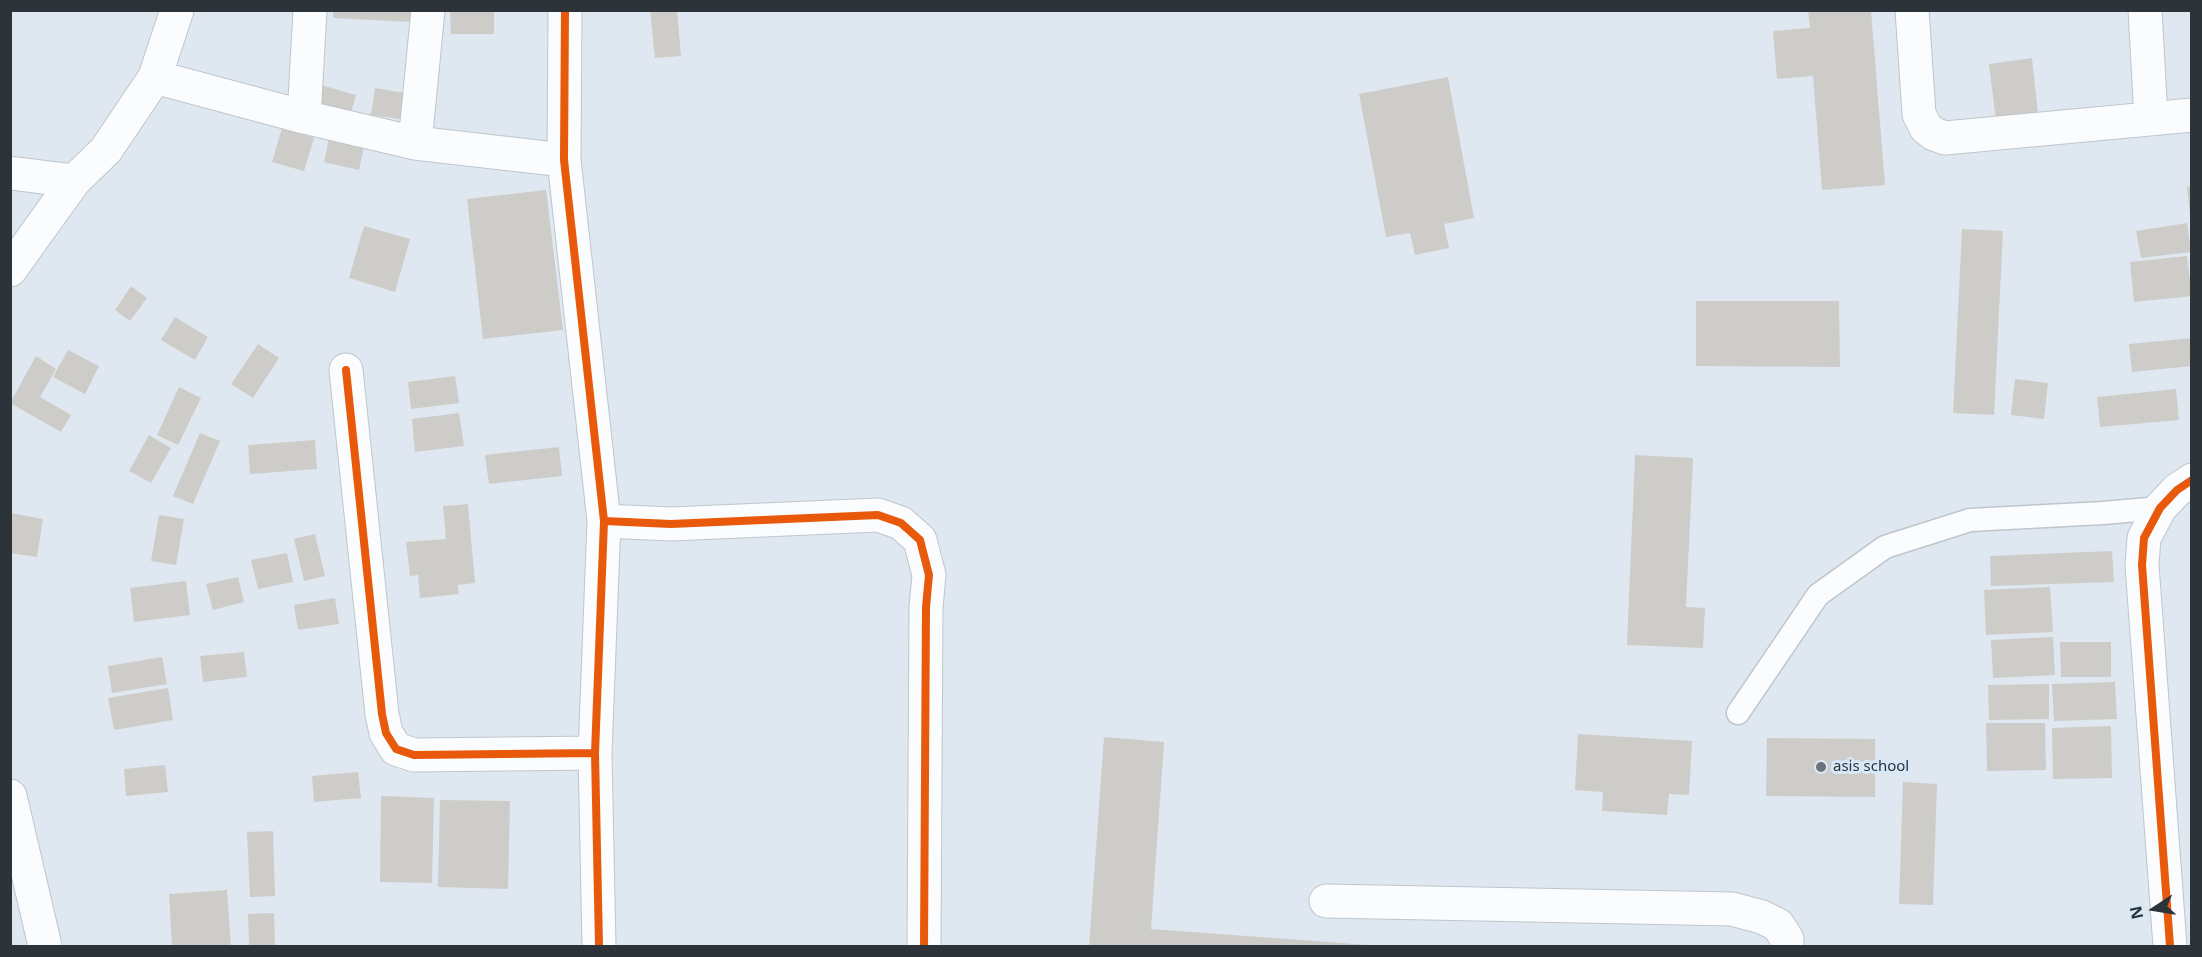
<!DOCTYPE html>
<style>
body{margin:0}
#map{position:relative;width:2202px;height:957px;overflow:hidden;background:#dfe8f0;font-family:"Noto Sans",sans-serif}
canvas{display:block}
.frame{position:absolute;inset:0;border:12px solid #2c3339;pointer-events:none}
.north{position:absolute;left:2124px;top:879px;width:60px;height:60px;-webkit-text-stroke:4px #d7e8f8;paint-order:stroke;rotate:258deg;font-size:16px;font-weight:700;line-height:24px;text-align:center;color:#2c3339}
.north::after{content:'';display:block;margin:auto;width:21px;height:27px;background:#2c3339;clip-path:polygon(50% 0,100% 100%,50% 72%,0 100%)}
</style>
<div id="map">
<canvas width="2202" height="957"></canvas>
<div class="frame"></div>
<div class="north">N</div>
</div>
<script>
const ctx = document.querySelector('canvas').getContext('2d');
ctx.lineJoin = 'round';
function fillPath(path, color) { ctx.fillStyle = color; ctx.fill(path, 'evenodd'); }
const shape = rows => new Path2D(rows.map(r => 'M' + r).join(''));
function trace(path, color, width, dash) { ctx.strokeStyle = color; ctx.lineWidth = width; ctx.lineCap = dash ? 'butt' : 'round'; ctx.setLineDash(dash || []); ctx.stroke(path); }
function drawText(font, color, halo, rows, align = 'center') {
  ctx.font = font + ' "Noto Sans",sans-serif'; ctx.lineWidth = 6; ctx.setLineDash([]); ctx.textBaseline = 'middle'; ctx.strokeStyle = halo; ctx.fillStyle = color; for (const [text, x, y, turn = 0] of rows) {
    ctx.save(); ctx.translate(x, y); ctx.rotate((+turn || 0) * Math.PI / 180); ctx.textAlign = isNaN(turn) ? turn : align; if (halo) ctx.strokeText(text, 0, 0); ctx.fillText(text, 0, 0); ctx.restore();
  }
}
const building = shape([
 [333,10,412,10,412,22,333,18],
 [494,10,494,34,451,34,450,11],
 [650,10,677,10,681,56,655,58],
 [1808,10,1871,10,1885,185,1822,190,1813,76,1777,79,1773,31,1810,28],
 [2032,58,2039,124,1997,129,1989,64],
 [1448,77,1474,218,1444,224,1449,248,1415,255,1410,233,1386,237,1359,94],
 [321,85,356,95,350,116,315,107],
 [375,88,411,94,407,120,371,115],
 [282,128,314,138,304,171,272,162],
 [329,138,364,146,359,170,324,162],
 [2192,186,2192,215,2190,215,2187,187],
 [546,190,563,330,483,339,467,199],
 [2187,223,2191,252,2141,258,2136,231],
 [364,226,410,239,395,292,349,278],
 [1962,229,2003,231,1994,415,1953,413],
 [2187,256,2192,296,2134,302,2130,262],
 [131,286,147,298,130,321,115,310],
 [1696,301,1839,301,1840,367,1696,366],
 [175,317,208,337,195,360,161,340],
 [2192,338,2192,366,2132,372,2129,344],
 [258,344,279,358,253,398,231,384],
 [68,350,99,366,85,394,53,377],
 [36,356,56,369,40,397,71,415,61,432,10,403],
 [455,376,459,403,411,409,408,382],
 [2015,379,2048,383,2044,419,2011,415],
 [179,387,201,398,178,445,157,435],
 [2176,389,2179,420,2100,427,2097,397],
 [459,413,464,446,415,452,412,419],
 [200,433,220,441,193,504,173,496],
 [149,435,171,448,151,483,129,471],
 [315,440,317,469,250,474,248,445],
 [559,447,562,476,489,484,485,455],
 [1635,455,1693,458,1686,607,1705,608,1703,648,1627,645],
 [468,504,475,583,458,585,459,594,420,598,418,575,410,576,406,542,446,539,443,506],
 [10,513,43,519,37,557,10,553],
 [159,515,184,519,176,565,151,561],
 [315,534,325,576,304,581,294,539],
 [2112,551,2114,582,1991,586,1990,556],
 [287,553,293,582,258,589,251,560],
 [238,577,244,602,213,610,206,584],
 [186,581,190,615,134,622,130,588],
 [2050,587,2053,632,1986,635,1984,590],
 [335,598,339,624,298,630,294,605],
 [2053,637,2055,675,1993,678,1991,640],
 [2060,642,2111,642,2111,677,2061,677],
 [244,652,247,677,203,682,200,656],
 [162,657,167,684,112,693,108,666],
 [2115,682,2117,719,2054,721,2052,684],
 [2049,684,2049,719,1989,720,1988,685],
 [168,688,173,720,114,730,108,698],
 [1986,723,2045,723,2046,770,1987,771],
 [2111,726,2112,778,2053,779,2052,728],
 [1578,734,1692,741,1689,795,1669,794,1667,815,1602,811,1603,792,1575,790],
 [1104,737,1164,742,1151,929,1369,945,1369,946,1089,946],
 [1767,738,1875,739,1875,797,1766,796],
 [165,765,168,792,126,796,124,769],
 [358,772,361,798,314,802,312,776],
 [1903,782,1937,784,1933,905,1899,904],
 [381,796,434,798,432,883,380,882],
 [440,800,510,801,508,889,438,887],
 [273,831,275,896,250,897,247,832],
 [227,890,231,946,172,946,169,894],
 [274,913,275,946,249,946,248,914]
]);
const lane = shape([
 [1738,713,1818,595,1885,547,1970,520,2103,513,2160,508]
]);
const street = shape([
 [565,10,564,160,604,521,595,753,599,946],
 [1912,10,1919,114,1926,128,1934,134,1945,138,2192,115],
 [2145,10,2151,118],
 [155,77,304,117,415,143,564,160],
 [304,117,310,10],
 [415,143,428,10],
 [10,173,74,181],
 [10,270,74,181,106,150,155,77,177,10],
 [346,370,382,714,386,733,396,749,414,755,595,753],
 [604,521,671,524,878,515,901,523,920,540,929,575,926,607,924,946],
 [10,796,45,946],
 [1326,901,1732,909,1762,917,1778,925,1787,939,1787,946],
 [2170,946,2142,565,2144,538,2160,508,2177,490,2192,480]
]);
const cycleway = shape([
 [565,10,564,160,604,521,595,753,599,946],
 [346,370,382,714,386,733,396,749,414,755,595,753],
 [604,521,671,524,878,515,901,523,920,540,929,575,926,607,924,946],
 [2170,946,2142,565,2144,538,2160,508,2177,490,2192,480]
]);
const markers = [
 [1821,767,6,"#6b7279"]
];
const poiNames = [
 ["asis school",1833,767]
];
fillPath(building, '#ceccc8');
trace(lane, '#bec6cc', 25);
trace(street, '#bec6cc', 35);
trace(lane, '#fafcfd', 22);
trace(street, '#fafcfd', 33);
trace(cycleway, '#e8590c', 8);
for (const [x, y, r, color] of markers) { const dot = new Path2D(); dot.arc(x, y, r, 0, 2 * Math.PI); ctx.fillStyle = color; ctx.fill(dot); trace(dot, '#d7e8f8', 2); }
drawText('15px', '#2c3339', '#d7e8f8', poiNames, 'left');
</script>
